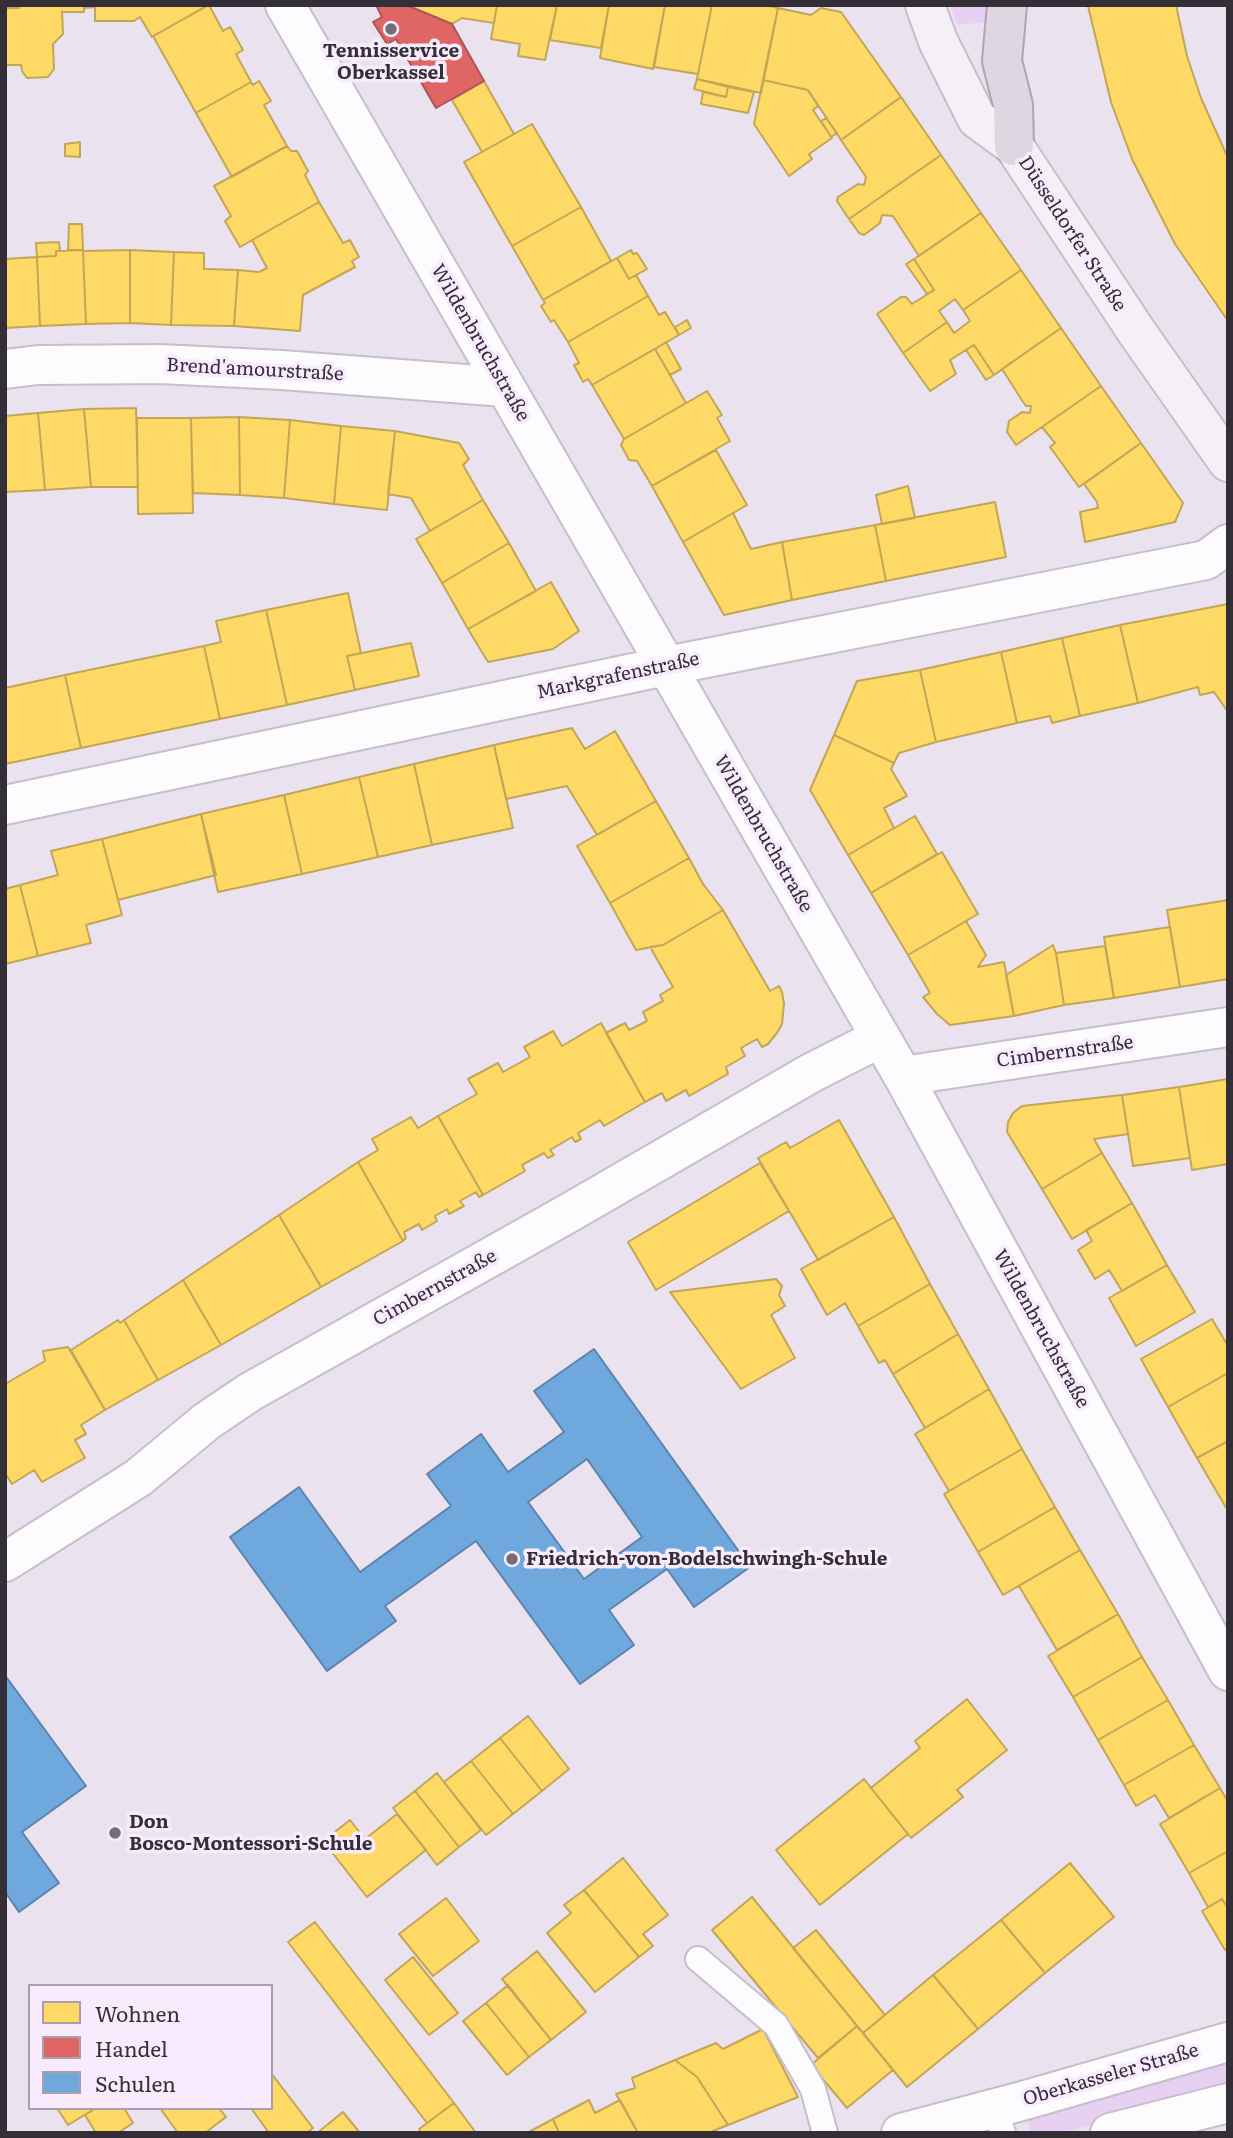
<!DOCTYPE html>
<meta charset="utf-8">
<style>
body{margin:0}
#map{position:relative;width:1233px;height:2138px;overflow:hidden;background:#ebe2ef;font-family:Literata,serif}
canvas{display:block}
.frame{position:absolute;inset:0;border:7px solid #342e37;pointer-events:none}
.legend{position:absolute;left:28px;top:1984px;width:245px;height:126px;box-sizing:border-box;background:#f8ebfe;border:2px solid #aa9fae;margin:0;padding:9px 12px;list-style:none;font-size:21px;color:#342e37}
.legend li{display:flex;align-items:center;gap:14px;height:35px}
.legend b{width:35px;border:2px solid #aa9fae}
</style>
<div id="map">
<canvas width="1233" height="2138"></canvas>
<div class="frame"></div>
<ul class="legend">
<li><b style="height:19px;background:#ffd966"></b>Wohnen</li>
<li><b style="height:19px;background:#e06666"></b>Handel</li>
<li><b style="height:19px;background:#6fa8dc"></b>Schulen</li>
</ul>
</div>
<script>
const ctx = document.querySelector('canvas').getContext('2d');
ctx.lineJoin = 'round';
function fillPath(path, color) { ctx.fillStyle = color; ctx.fill(path, 'evenodd'); }
const shape = rows => new Path2D(rows.map(r => 'M' + r).join(''));
function trace(path, color, width, dash) { ctx.strokeStyle = color; ctx.lineWidth = width; ctx.lineCap = dash ? 'butt' : 'round'; ctx.setLineDash(dash || []); ctx.stroke(path); }
function drawText(font, color, halo, rows, align = 'center') {
  ctx.font = font + ' Literata,serif'; ctx.lineWidth = 7; ctx.setLineDash([]); ctx.textBaseline = 'middle'; ctx.strokeStyle = halo; ctx.fillStyle = color; for (const [text, x, y, turn = 0] of rows) {
    ctx.save(); ctx.translate(x, y); ctx.rotate((+turn || 0) * Math.PI / 180); ctx.textAlign = isNaN(turn) ? turn : align; if (halo) ctx.strokeText(text, 0, 0); ctx.fillText(text, 0, 0); ctx.restore();
  }
}
const green = shape([
 [950,5,991,5,986,22,957,25],
 [1228,2061,1228,2093,1059,2133,1031,2133,1027,2115]
]);
const homes = shape([
 [19,5,84,5,84,12,62,12,63,34,53,44,54,69,48,77,27,78,22,71,21,65,5,65,5,8,19,8,19,5],
 [84,5,208,5,152,37,140,17,134,21,95,21,95,7,85,8,84,5],
 [209,5,223,31,230,27,243,50,236,54,251,82,196,113,153,36,209,5],
 [406,5,497,5,494,23,462,18,452,24,406,5],
 [497,5,557,5,545,60,518,56,520,44,491,39,497,5],
 [557,5,609,5,601,48,550,40,557,5],
 [609,5,665,5,653,69,600,58,609,5],
 [665,5,712,5,698,74,654,67,665,5],
 [712,5,764,5,778,8,761,93,697,79,712,5],
 [1093,5,1176,5,1187,56,1201,98,1228,158,1228,321,1175,244,1132,159,1111,102,1088,6,1093,5],
 [778,8,811,15,821,8,841,12,901,97,841,140,808,90,763,80,778,8],
 [697,79,728,87,726,97,694,89,697,79],
 [763,80,808,90,818,106,813,110,832,138,809,154,812,159,789,176,754,124,763,80],
 [259,81,271,101,264,105,287,146,232,177,196,113,251,82,253,85,259,81],
 [484,81,514,134,482,152,452,100,484,81],
 [728,87,754,92,748,113,701,104,703,92,726,97,728,87],
 [901,97,941,155,849,219,837,201,838,197,858,184,864,185,866,177,841,140,901,97],
 [826,118,837,133,831,137,821,121,826,118],
 [532,124,581,207,512,246,464,162,532,124],
 [80,142,80,157,65,156,65,144,80,142],
 [287,146,291,151,297,151,308,171,305,175,319,202,240,247,225,221,231,216,214,186,287,146],
 [941,155,981,213,919,256,893,216,882,215,880,223,864,235,859,233,849,219,941,155],
 [319,202,343,243,350,240,359,257,352,261,355,267,303,295,300,331,234,326,238,270,259,272,267,268,252,240,319,202],
 [581,207,611,261,543,300,512,246,581,207],
 [981,213,1021,270,963,310,955,299,939,311,947,322,903,353,877,314,901,297,906,297,912,304,934,290,914,259,981,213],
 [69,224,82,224,83,250,68,250,69,224],
 [59,242,60,251,56,251,56,256,37,257,36,243,59,242],
 [83,250,86,324,40,326,37,257,56,256,56,251,83,250],
 [130,250,130,323,86,324,83,251,130,250],
 [130,250,174,252,171,325,130,323,130,250],
 [631,250,633,254,637,253,647,269,629,279,617,258,631,250],
 [174,252,204,253,204,269,238,270,234,326,171,325,174,252],
 [37,257,40,326,5,328,5,259,37,257],
 [617,258,629,279,636,275,648,296,568,342,554,320,551,322,541,306,545,303,543,300,617,258],
 [914,259,934,290,927,294,906,264,914,259],
 [1021,270,1061,328,994,375,974,345,950,360,956,374,930,391,903,353,947,322,954,333,970,321,963,310,1021,270],
 [648,296,659,315,665,312,679,335,592,385,588,379,583,382,574,365,579,363,568,342,648,296],
 [687,320,691,328,679,335,675,327,687,320],
 [1061,328,1101,386,1016,445,1007,432,1009,421,1022,412,1030,413,1031,406,1026,406,1023,402,1002,369,1061,328],
 [666,342,681,369,670,375,655,349,666,342],
 [974,345,994,375,986,380,966,350,974,345],
 [655,349,686,403,624,439,592,385,655,349],
 [1101,386,1141,443,1079,487,1050,447,1055,443,1042,427,1101,386],
 [707,391,722,415,717,418,730,441,652,486,637,461,629,460,621,445,624,439,707,391],
 [136,408,138,487,91,487,84,409,136,408],
 [84,409,91,487,45,490,38,413,84,409],
 [38,413,45,490,5,492,5,416,38,413],
 [239,417,240,495,193,493,191,418,239,417],
 [239,417,290,420,284,498,240,495,239,417],
 [137,418,191,418,193,513,138,514,137,418],
 [290,420,341,426,334,504,284,498,290,420],
 [341,426,395,431,387,510,334,504,341,426],
 [395,431,459,443,469,459,463,465,483,500,430,531,411,498,388,494,395,431],
 [1141,443,1183,503,1175,522,1085,542,1080,512,1098,508,1097,502,1084,484,1141,443],
 [716,450,747,505,683,542,652,486,716,450],
 [908,486,915,518,882,524,876,495,908,486],
 [483,500,509,543,442,583,416,539,483,500],
 [995,502,1006,557,886,581,875,525,995,502],
 [733,513,751,549,782,542,792,600,724,615,683,542,733,513],
 [875,525,886,581,792,600,782,542,875,525],
 [509,543,536,591,468,629,442,583,509,543],
 [551,582,579,631,553,649,488,662,468,629,551,582],
 [348,593,361,653,347,656,355,690,287,705,266,610,348,593],
 [1228,604,1228,712,1214,692,1200,695,1198,687,1138,703,1120,625,1228,604],
 [266,610,287,705,220,719,204,646,221,642,216,621,266,610],
 [1120,625,1138,703,1080,716,1062,638,1120,625],
 [1062,638,1080,716,1052,723,1050,716,1017,723,1001,652,1062,638],
 [411,643,419,676,355,690,347,656,411,643],
 [204,646,220,719,81,748,65,675,204,646],
 [1001,652,1017,723,936,742,920,670,1001,652],
 [920,670,936,742,899,753,894,763,834,735,857,681,920,670],
 [65,675,81,748,5,764,5,688,65,675],
 [572,728,585,749,615,731,656,801,597,835,567,786,506,799,494,745,572,728],
 [834,735,894,763,891,769,907,796,884,808,894,828,848,855,810,790,834,735],
 [494,745,513,828,432,845,414,764,494,745],
 [414,764,432,845,378,857,359,777,414,764],
 [359,777,378,857,302,874,284,795,359,777],
 [284,795,302,874,218,892,201,814,284,795],
 [656,801,689,858,610,903,577,846,656,801],
 [201,814,216,875,118,900,102,839,201,814],
 [915,816,937,854,871,893,848,855,915,816],
 [102,839,122,915,86,925,91,943,38,956,20,885,58,875,51,851,102,839],
 [942,852,978,914,908,955,871,893,942,852],
 [689,858,703,884,723,910,663,945,636,950,610,903,689,858],
 [20,885,38,956,5,964,5,889,20,885],
 [1228,900,1228,979,1180,987,1167,910,1228,900],
 [723,910,770,991,779,986,782,992,784,1004,782,1024,777,1033,768,1044,762,1047,757,1039,741,1048,745,1056,726,1067,728,1074,689,1096,686,1090,666,1101,662,1093,645,1102,606,1033,625,1023,629,1030,647,1021,643,1012,663,1001,660,995,673,987,650,947,663,945,723,910],
 [966,921,986,955,978,967,1004,962,1014,1016,950,1025,937,1014,923,997,930,993,908,955,966,921],
 [1170,927,1180,987,1114,998,1104,937,1170,927],
 [1053,945,1056,953,1064,1005,1014,1016,1006,975,1053,945],
 [1105,946,1114,998,1064,1005,1056,953,1105,946],
 [601,1023,645,1102,604,1126,600,1120,578,1133,581,1139,575,1142,572,1137,550,1150,554,1155,548,1158,544,1153,522,1165,525,1171,483,1195,438,1116,477,1094,468,1079,498,1063,503,1072,530,1057,524,1047,553,1031,562,1046,601,1023],
 [1228,1079,1228,1164,1192,1170,1179,1087,1228,1079],
 [1179,1087,1190,1158,1133,1166,1122,1095,1179,1087],
 [1122,1095,1128,1134,1094,1139,1102,1153,1042,1189,1007,1132,1008,1122,1013,1113,1022,1106,1122,1095],
 [438,1116,483,1195,479,1197,476,1192,460,1201,464,1206,449,1214,447,1209,435,1216,437,1221,422,1230,419,1224,404,1232,406,1238,403,1241,358,1162,378,1150,372,1139,411,1117,418,1128,438,1116],
 [839,1120,894,1217,818,1260,758,1158,786,1142,790,1148,839,1120],
 [1102,1153,1132,1203,1072,1239,1042,1189,1102,1153],
 [358,1162,403,1241,321,1287,279,1215,358,1162],
 [760,1163,789,1211,656,1290,628,1242,760,1163],
 [1132,1203,1167,1265,1122,1291,1109,1270,1095,1279,1078,1250,1092,1241,1086,1230,1132,1203],
 [279,1215,321,1287,221,1345,183,1280,279,1215],
 [894,1217,930,1284,858,1326,845,1303,827,1315,801,1269,894,1217],
 [1167,1265,1195,1312,1136,1346,1109,1298,1167,1265],
 [776,1279,782,1286,779,1295,785,1306,771,1315,795,1358,741,1389,670,1292,776,1279],
 [183,1280,221,1345,158,1380,124,1320,183,1280],
 [930,1284,958,1334,893,1374,885,1360,879,1363,858,1326,930,1284],
 [1212,1319,1228,1346,1228,1373,1168,1407,1141,1359,1212,1319],
 [118,1320,120,1323,124,1320,158,1380,105,1410,71,1350,118,1320],
 [958,1334,989,1389,925,1428,893,1374,958,1334],
 [68,1347,105,1410,81,1425,86,1434,75,1440,85,1458,42,1482,34,1470,12,1484,5,1473,5,1384,45,1361,43,1351,68,1347],
 [1228,1373,1228,1441,1197,1458,1168,1407,1228,1373],
 [989,1389,1022,1449,949,1491,915,1434,989,1389],
 [1228,1441,1228,1511,1197,1458,1228,1441],
 [1022,1449,1055,1507,978,1552,944,1494,1022,1449],
 [1055,1507,1080,1550,1003,1595,978,1552,1055,1507],
 [1080,1550,1118,1614,1057,1650,1019,1586,1080,1550],
 [1118,1614,1142,1657,1073,1697,1048,1656,1118,1614],
 [1142,1657,1168,1700,1098,1740,1073,1697,1142,1657],
 [967,1699,1007,1750,957,1790,963,1797,911,1838,871,1788,920,1748,915,1741,967,1699],
 [1168,1700,1194,1745,1124,1785,1098,1740,1168,1700],
 [528,1716,569,1769,542,1791,500,1738,528,1716],
 [500,1738,542,1791,513,1814,471,1761,500,1738],
 [1194,1745,1220,1788,1169,1818,1155,1795,1136,1806,1124,1785,1194,1745],
 [471,1761,513,1814,486,1835,444,1782,471,1761],
 [437,1773,481,1830,459,1847,415,1791,437,1773],
 [864,1779,908,1834,820,1905,776,1850,864,1779],
 [1220,1788,1228,1802,1228,1851,1189,1873,1160,1824,1220,1788],
 [415,1791,459,1847,437,1865,393,1808,415,1791],
 [397,1814,426,1850,367,1897,323,1841,350,1820,365,1839,397,1814],
 [1228,1851,1228,1908,1222,1899,1208,1907,1189,1873,1228,1851],
 [623,1858,668,1915,643,1934,653,1946,639,1957,584,1890,623,1858],
 [1070,1863,1114,1917,1045,1973,1001,1920,1070,1863],
 [584,1890,639,1957,595,1992,547,1933,571,1913,564,1905,584,1890],
 [752,1897,857,2026,818,2058,712,1930,752,1897],
 [446,1898,479,1941,433,1976,399,1934,446,1898],
 [1222,1899,1228,1908,1228,1948,1225,1950,1202,1911,1222,1899],
 [1001,1920,1045,1973,978,2029,933,1975,1001,1920],
 [315,1922,454,2103,427,2123,288,1942,315,1922],
 [816,1930,885,2015,863,2033,793,1948,816,1930],
 [537,1951,586,2012,551,2040,502,1979,537,1951],
 [413,1957,458,2013,429,2035,385,1980,413,1957],
 [933,1975,978,2029,907,2087,863,2033,933,1975],
 [508,1985,551,2040,529,2057,486,2003,508,1985],
 [486,2003,529,2057,507,2075,463,2021,486,2003],
 [857,2026,893,2070,847,2108,811,2065,857,2026],
 [763,2029,798,2097,728,2125,697,2077,675,2060,716,2043,723,2049,763,2029],
 [675,2060,697,2077,728,2125,708,2133,638,2133,616,2094,635,2088,632,2078,675,2060],
 [271,2073,313,2128,307,2133,269,2133,251,2108,271,2108,271,2073],
 [589,2100,595,2113,620,2100,638,2133,559,2133,553,2119,589,2100],
 [454,2103,476,2133,422,2133,419,2129,454,2103],
 [57,2108,96,2108,68,2125,57,2108],
 [96,2108,124,2108,133,2123,118,2133,96,2133,85,2115,96,2108],
 [160,2108,219,2108,226,2117,205,2133,178,2133,160,2108],
 [343,2112,360,2133,317,2133,343,2112],
 [553,2119,559,2133,527,2133,553,2119]
]);
const shops = shape([
 [376,5,406,5,452,24,484,81,436,108,396,39,387,44,373,22,382,17,376,5]
]);
const schools = shape([
 [594,1349,750,1567,694,1607,667,1569,609,1610,634,1645,580,1684,476,1541,385,1606,396,1621,327,1671,230,1537,299,1487,360,1572,451,1506,427,1474,481,1434,508,1472,564,1432,534,1391,594,1349],
 [587,1459,642,1537,584,1579,528,1502,587,1459],
 [7,1678,86,1786,22,1832,59,1883,19,1912,5,1892,5,1679,7,1678]
]);
const lane = shape([
 [698,1959,776,2025,813,2089,825,2133],
 [995,2108,1003,2133]
]);
const street = shape([
 [285,5,903,1076,1228,1671],
 [5,369,38,365,160,364,282,370,505,387],
 [5,805,666,666,1206,560,1228,544],
 [903,1076,1228,1027],
 [5,1562,138,1478,207,1421,250,1392,567,1214,811,1073,880,1038],
 [901,2133,1022,2101,1228,2042],
 [1110,2133,1228,2103]
]);
const secondary = shape([
 [925,5,938,41,977,119,1014,146,1136,331,1228,462]
]);
const highway = shape([
 [1007,5,1002,61,1013,105,1014,146]
]);
const markers = [
 [391,29,7,"#746d77"],
 [512,1559,7,"#746d77"],
 [115,1833,7,"#746d77"]
];
const poiNames = [
 ["Tennisservice",391,51,"center"],
 ["Oberkassel",391,73,"center"],
 ["Friedrich-von-Bodelschwingh-Schule",526,1559],
 ["Don",129,1822],
 ["Bosco-Montessori-Schule",129,1844]
];
const streetNames = [
 ["Düsseldorfer Straße",1072,234,57],
 ["Wildenbruchstraße",480,343,60],
 ["Brend'amourstraße",255,370,3],
 ["Markgrafenstraße",618,676,-12],
 ["Wildenbruchstraße",763,834,60],
 ["Cimbernstraße",1065,1052,-8],
 ["Cimbernstraße",435,1288,-29],
 ["Wildenbruchstraße",1041,1329,61],
 ["Oberkasseler Straße",1111,2075,-16]
];
fillPath(green, '#e8d0f2');
fillPath(homes, '#ffd966');
trace(homes, '#c2a658', 2);
fillPath(shops, '#e06666');
trace(shops, '#ac5558', 2);
fillPath(schools, '#6fa8dc');
trace(schools, '#5d83aa', 2);
trace(lane, '#c6bfca', 28);
trace(street, '#c6bfca', 42);
trace(secondary, '#c6bfca', 42);
trace(highway, '#afa4b4', 42);
trace(lane, '#fcfbfd', 24);
trace(street, '#fcfbfd', 38);
trace(secondary, '#f4f0f5', 38);
trace(highway, '#ded6e1', 38);
for (const [x, y, r, color] of markers) { const dot = new Path2D(); dot.arc(x, y, r, 0, 2 * Math.PI); ctx.fillStyle = color; ctx.fill(dot); trace(dot, '#f8ebfe', 2.5); }
drawText('bold 19px', '#342e37', '#f8ebfe', poiNames, 'left');
drawText('19px', '#342e37', '#f8ebfe', streetNames);
</script>
